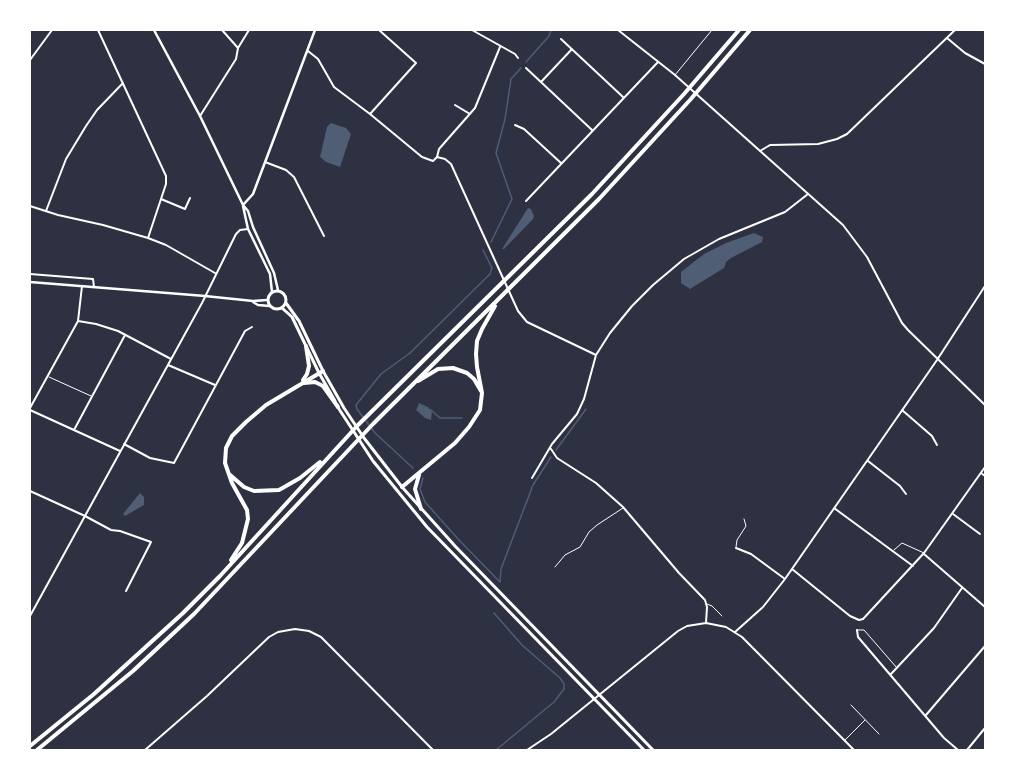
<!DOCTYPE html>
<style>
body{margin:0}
#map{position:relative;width:1015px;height:780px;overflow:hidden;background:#2d3142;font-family:Rubik,sans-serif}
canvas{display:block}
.frame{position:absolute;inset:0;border:31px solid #fff;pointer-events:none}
</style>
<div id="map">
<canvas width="1015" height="780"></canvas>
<div class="frame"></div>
</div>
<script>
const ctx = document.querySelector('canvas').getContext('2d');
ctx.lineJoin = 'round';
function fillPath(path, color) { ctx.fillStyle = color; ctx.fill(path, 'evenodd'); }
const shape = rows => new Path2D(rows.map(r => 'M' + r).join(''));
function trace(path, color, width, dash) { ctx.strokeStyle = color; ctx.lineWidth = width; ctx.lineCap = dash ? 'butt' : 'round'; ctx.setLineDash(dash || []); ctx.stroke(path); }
const water = shape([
 [331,123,346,128,351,134,340,167,326,162,320,157,327,127],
 [528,208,531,209,534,216,533,219,504,249,502,249],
 [754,233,763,237,762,242,731,258,726,262,724,268,690,289,681,283,681,272,704,254,726,243],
 [419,404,432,410,431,420,425,418,416,410],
 [140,493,144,497,144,505,125,516,123,514]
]);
const stream = shape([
 [526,62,549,36,551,30],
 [491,242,512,199,496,153,505,119,511,79,521,68],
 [419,404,428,408],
 [431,410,440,418,462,418],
 [556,450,586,409],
 [413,468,375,433,357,409,356,405,381,374,410,353,490,274,492,268,483,250],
 [423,478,420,489,425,502,459,540,500,582],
 [500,582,501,569,533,485,551,457],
 [494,613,522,645,560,678,564,684,564,689,554,702,496,750]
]);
const service = shape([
 [675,75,712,30],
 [49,377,91,396],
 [736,547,737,540,746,526,744,519],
 [894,550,902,543,924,553],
 [555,567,565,555,580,547,589,532,597,525,623,508],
 [707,604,712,606,722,616],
 [857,630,864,630,897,668],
 [851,705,879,734],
 [845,740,865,720]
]);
const minor = shape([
 [98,30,166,176,166,184,148,238],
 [222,30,238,48],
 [472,30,515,54,518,58],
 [618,30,675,75,843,225,867,257,902,323,908,330,985,405],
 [947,38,965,53,985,64],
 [561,39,623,97],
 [308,51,318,59,334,87,370,114,422,157,433,161,437,157,445,159,451,164,518,311,527,322,596,355],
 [30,60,52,30],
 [526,68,592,130],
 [541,82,572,49],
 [455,105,470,114],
 [370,114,416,63,379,30],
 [200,116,236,59,238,48,249,30],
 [515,125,524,129,561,163],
 [760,151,770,145,818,144,837,139,847,134,955,30],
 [437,157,439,149,475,108,500,47],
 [265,162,286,170,294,177,324,236],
 [161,199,185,209,190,198],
 [526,201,658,62],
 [30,206,58,215,103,225,148,238,166,245,215,273],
 [46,211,66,159,86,126,97,110,123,83],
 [30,274,93,279,94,287],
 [82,286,78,321,96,324,118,331,171,359],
 [168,365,215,385],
 [30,408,78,321],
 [30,410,120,451],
 [902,410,932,436,937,445],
 [74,430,125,335],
 [124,444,150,458,174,463,245,331,252,327],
 [551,449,557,458,596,483,623,507,679,573,705,600,707,607,706,623],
 [868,461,900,486,906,494],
 [981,473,985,476],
 [532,478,552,444,577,414,584,399,596,355,610,333,632,306,653,285,684,259,719,239,785,212,808,194],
 [30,491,85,516,111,530,120,531,151,542,126,591],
 [834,508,913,566],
 [953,514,980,534],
 [736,548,751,554,785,579],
 [924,554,985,607],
 [792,569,850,616,859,620,863,619,924,553,985,467],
 [30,616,202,303,236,234,240,230,248,229],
 [857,630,858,637,944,738,958,750],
 [735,632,763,607,785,579,937,360,985,286],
 [891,674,934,628,962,588],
 [926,715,985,646],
 [145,750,207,696,269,637,278,632,295,629,309,631,321,637,433,750],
 [527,750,551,734,678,631,687,626,706,623,726,627,742,637,854,750],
 [967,750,985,728]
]);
const tertiary = shape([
 [154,30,200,116,243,205,248,211,253,227,274,273,278,290],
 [243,205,253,194,315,30],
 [243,206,248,229,270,274,272,292],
 [30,282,205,296,253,301,267,300],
 [253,302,258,305,270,306]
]);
const secondary = shape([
 '268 300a9 9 0 1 1 18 0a9 9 0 1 1-18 0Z',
 [286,303,299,321,323,371,344,408,364,438,402,487,455,546,653,750],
 [282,308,292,317,319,373,335,401],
 [337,406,373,461,427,527,644,750]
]);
const motorway = shape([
 [303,380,307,374,309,366,306,346],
 [418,381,438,369,453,368,467,373,474,379,481,391],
 [304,383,315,382,323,386,338,407],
 [229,474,244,487,254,491,279,490,300,478,320,462],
 [419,475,415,489,421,509],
 [402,487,455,443,469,427,480,410,482,393,477,367,476,354,477,341,482,329,495,306],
 [231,560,242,543,248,519,247,510,232,483,225,463,226,448,232,436,246,422,266,405,323,371],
 [30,746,94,694,183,613,220,576,357,426,592,194,684,94,739,30],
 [37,750,133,671,194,614,373,424,599,199,690,100,750,30]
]);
fillPath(water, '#4f5d75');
trace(stream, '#4f5d75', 1.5);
trace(service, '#fff', 1);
trace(minor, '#fff', 2);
trace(tertiary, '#fff', 2.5);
trace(secondary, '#fff', 3);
trace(motorway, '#fff', 4);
</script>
